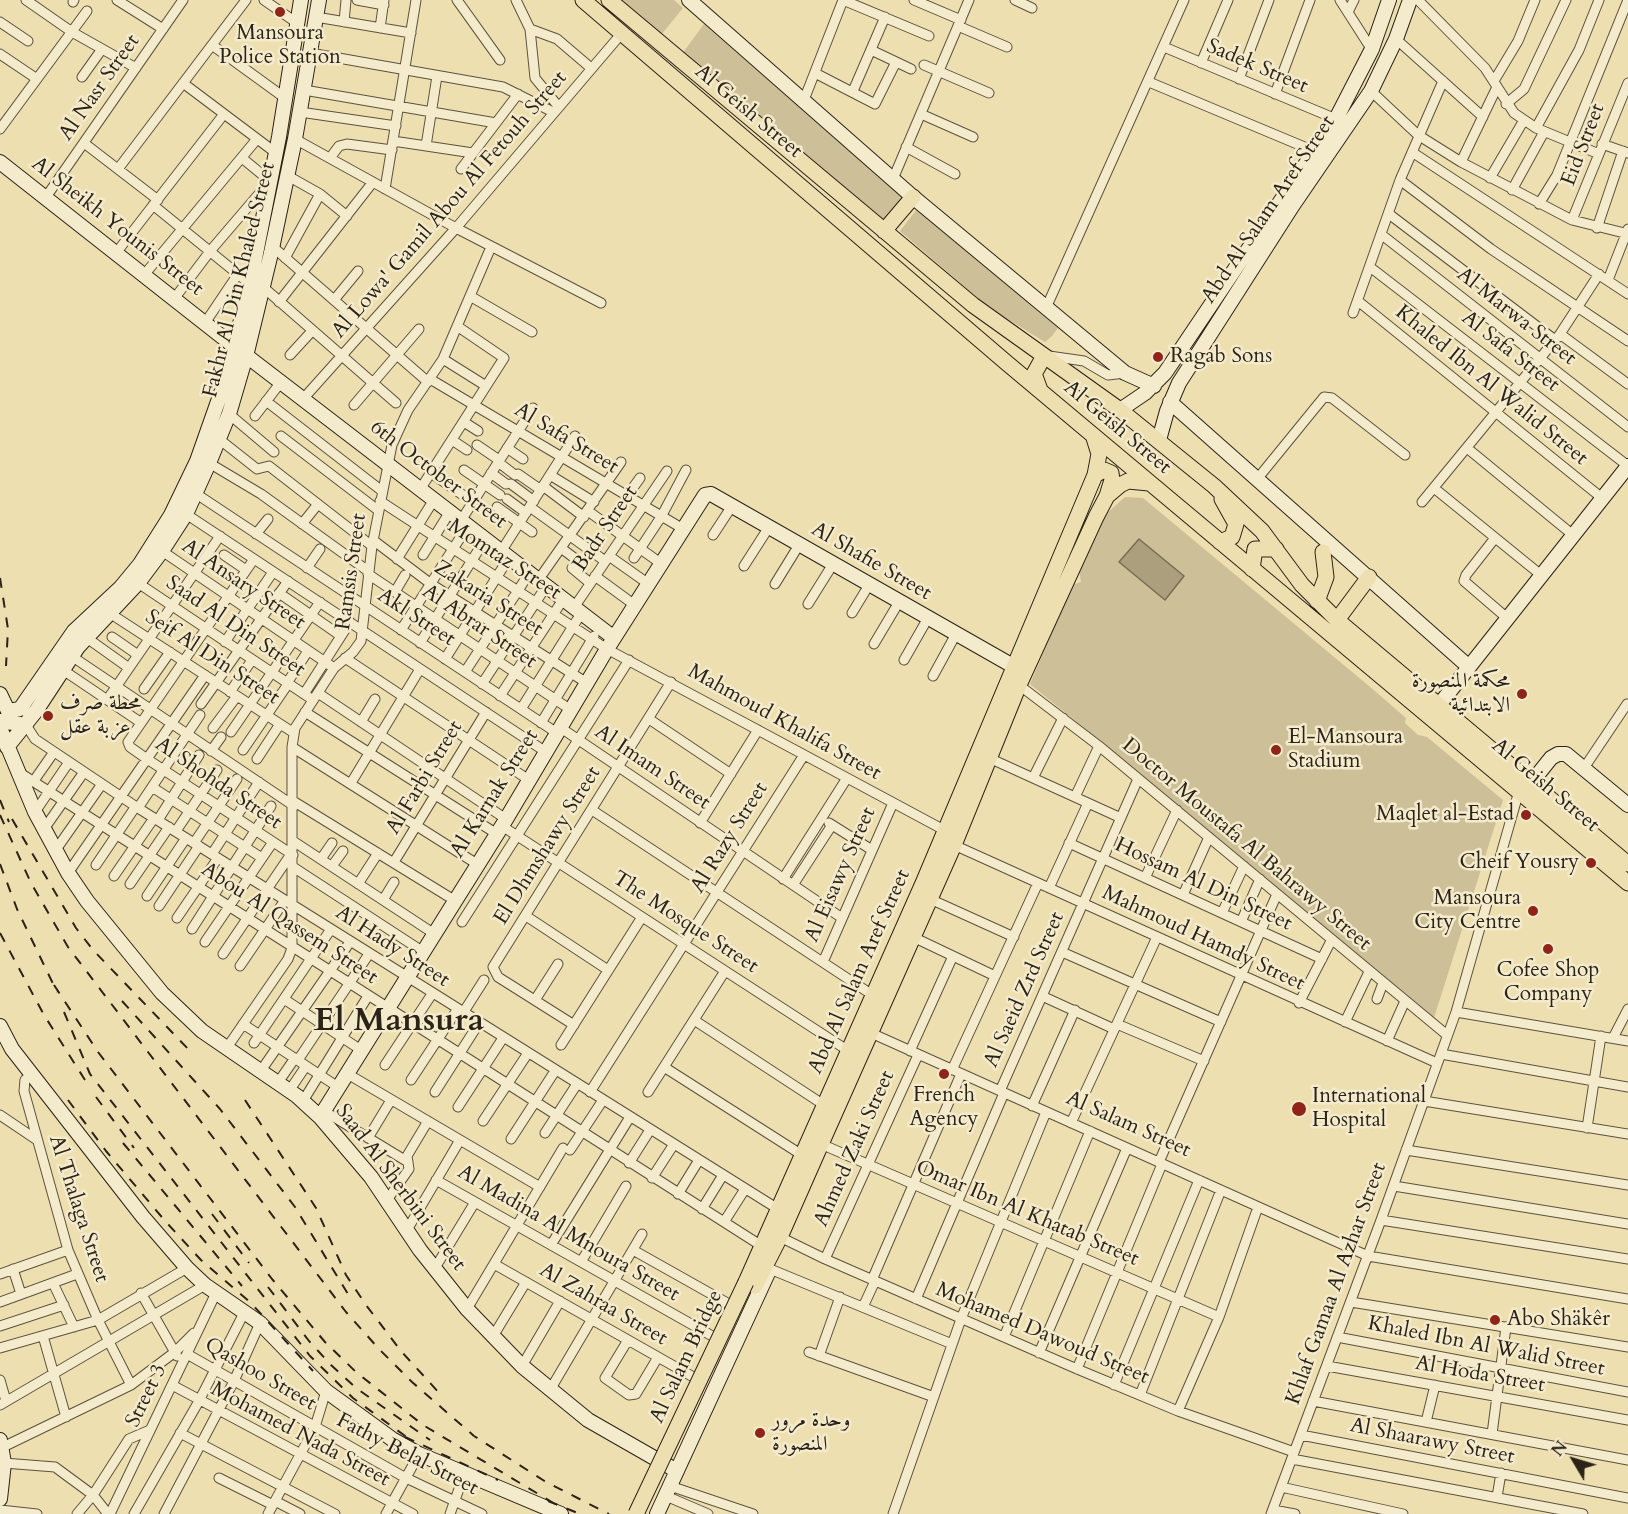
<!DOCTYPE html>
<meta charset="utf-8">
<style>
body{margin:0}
#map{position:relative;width:1628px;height:1514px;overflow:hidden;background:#eedfb1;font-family:Cardo,serif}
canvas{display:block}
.north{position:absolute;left:1544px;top:1430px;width:60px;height:60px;-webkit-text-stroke:4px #f4eacc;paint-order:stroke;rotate:308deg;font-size:16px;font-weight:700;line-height:24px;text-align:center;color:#2b2318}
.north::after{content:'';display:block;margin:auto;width:21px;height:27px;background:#2b2318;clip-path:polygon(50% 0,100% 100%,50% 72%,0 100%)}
</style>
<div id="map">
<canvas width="1628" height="1514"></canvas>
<div class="north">N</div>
</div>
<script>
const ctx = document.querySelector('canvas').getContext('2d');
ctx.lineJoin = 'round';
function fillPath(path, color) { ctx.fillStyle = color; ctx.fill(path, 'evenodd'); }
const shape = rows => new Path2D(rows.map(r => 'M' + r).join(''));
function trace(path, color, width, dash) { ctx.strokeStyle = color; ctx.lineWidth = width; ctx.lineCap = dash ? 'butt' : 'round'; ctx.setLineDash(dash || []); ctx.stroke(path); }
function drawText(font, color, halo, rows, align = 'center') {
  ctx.font = font + ' Cardo,Amiri,serif'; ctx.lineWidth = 5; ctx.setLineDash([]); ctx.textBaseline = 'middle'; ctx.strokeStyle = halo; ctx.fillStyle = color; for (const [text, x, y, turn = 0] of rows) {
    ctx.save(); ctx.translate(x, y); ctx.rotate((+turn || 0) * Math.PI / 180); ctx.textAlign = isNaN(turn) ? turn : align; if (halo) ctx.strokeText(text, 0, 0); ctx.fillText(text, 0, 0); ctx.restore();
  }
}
const green = shape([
 [619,0,674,0,683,8,661,35],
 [704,24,904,199,886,223,682,54],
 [917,209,1058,328,1052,336,1045,342,988,307,900,231],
 [1125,497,1143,498,1369,686,1406,718,1405,723,1418,735,1427,737,1503,800,1433,1021,1321,924,1206,831,1207,829,1030,684,1072,585,1081,582,1079,570,1105,515]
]);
const water = shape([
 [1139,539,1184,576,1165,600,1119,562,1139,539]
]);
const street = shape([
 [26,0,72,32,136,68],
 [117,0,163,29],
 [264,0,297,23],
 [357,0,384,5],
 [457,0,500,60],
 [516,0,530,29,557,39,591,68],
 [843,0,929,36],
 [914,0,961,20],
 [1015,0,1032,8],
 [1340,0,1372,50],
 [1418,0,1485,68,1514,113,1536,128,1599,154],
 [73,2,74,0],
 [1348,12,1354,0],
 [316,17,411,33],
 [0,22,28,41],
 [344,22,346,0],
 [958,26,1007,47],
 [380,28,384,0],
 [530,29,535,78,558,106],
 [1396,39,1483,117],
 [212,45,285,98],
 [1164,47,1336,119],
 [871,50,911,69],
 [310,53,503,87,553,112],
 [0,54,37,79],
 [1201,63,1228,0],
 [924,65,989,93],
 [815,73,875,104,896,62],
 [82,77,102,49],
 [1239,79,1269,0],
 [1494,81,1518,41,1535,0],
 [1149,82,1314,151],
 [183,83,276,153],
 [304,90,496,123],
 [853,91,885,17],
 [1371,91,1418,135,1461,162,1572,220,1628,234],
 [1275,94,1310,0],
 [804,100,843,0],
 [1506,104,1524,89,1566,0],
 [300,112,396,126],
 [921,114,973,137],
 [1536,128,1579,50,1599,0],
 [0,129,87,11],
 [295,139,456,228,601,303],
 [393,141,473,153],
 [84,143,158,200],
 [1602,144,1628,153],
 [426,146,437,76],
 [906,147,955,174],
 [1412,152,1628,294],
 [330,158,339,146,347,144,392,150],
 [1461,162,1497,87],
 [118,169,246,0],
 [461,169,518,94],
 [288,176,320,194,347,216],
 [1490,178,1524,120],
 [893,179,969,0],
 [1400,180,1491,249,1628,341],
 [385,189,416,0],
 [1512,190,1544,132],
 [46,197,183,0],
 [1539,204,1557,175,1628,0],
 [153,205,250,284],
 [1389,214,1555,340],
 [1572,220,1628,83],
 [1597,228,1623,151],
 [1382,235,1628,427],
 [273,247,428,382],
 [116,253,224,114],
 [285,258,320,194],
 [1370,267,1628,466],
 [144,275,257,139],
 [1608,280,1628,229],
 [263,287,396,403],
 [470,296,532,332],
 [174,299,211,250,270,181,242,158],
 [334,300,358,271],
 [1358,301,1602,498],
 [279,302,373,182],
 [1046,308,1184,0],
 [1353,313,1400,180,1443,81],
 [205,323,238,274],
 [1560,334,1628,384],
 [290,355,312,331],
 [1049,356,1084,361,1108,375,1125,373],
 [443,359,486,386],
 [430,379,685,530],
 [303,399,456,228,622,33],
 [266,401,382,491],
 [354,405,419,329],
 [229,414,274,452],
 [255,416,281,382],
 [464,422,478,431],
 [281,436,379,511],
 [219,439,257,469,269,466,372,546],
 [452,440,467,450],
 [477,445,499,460],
 [507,448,523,459],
 [1467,448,1573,535],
 [498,462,515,475],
 [209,463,261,494,368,571],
 [464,470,500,495],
 [431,473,473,502],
 [491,473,506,484],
 [518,474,541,490],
 [550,475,594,502],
 [1258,478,1324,397,1332,398,1405,455],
 [511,484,534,501],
 [543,486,584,517],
 [421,488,504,358,457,326],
 [1434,488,1541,575],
 [195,493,557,733],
 [627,496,640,478],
 [507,499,526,513],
 [380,501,607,649,944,830],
 [1422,502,1560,334,1599,274],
 [497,507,532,532],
 [530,507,605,561],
 [588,511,663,565],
 [186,514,546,752],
 [462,519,533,408],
 [302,524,318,504],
 [256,534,268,519],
 [713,535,732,506],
 [1495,538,1466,575,1464,581,1507,618],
 [373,540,431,584,587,683],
 [561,548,577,560],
 [502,550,575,436],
 [162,551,334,668],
 [224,555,246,570],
 [423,555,451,510],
 [609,556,650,585],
 [634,558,661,517,686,470],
 [254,559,128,742,130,747,147,759,293,855],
 [397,559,435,498],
 [744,566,769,527],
 [307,568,320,549],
 [572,568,590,583],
 [368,574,571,710],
 [595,576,636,606],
 [539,579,621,462],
 [138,583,313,700],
 [775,584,799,545],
 [395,592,405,575],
 [279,593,341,636],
 [808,604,833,564],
 [575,606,667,471],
 [852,613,869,585],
 [111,614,294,733],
 [401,630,469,524],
 [112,637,138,655],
 [87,638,129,668],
 [225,642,273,572],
 [420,643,486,538],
 [874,644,899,602],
 [67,653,294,806],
 [345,658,529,780],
 [445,659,510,556],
 [904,660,928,618],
 [60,668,140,722],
 [465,672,530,572],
 [933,676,956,634],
 [287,683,308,651],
 [482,684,547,585],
 [1019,685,1099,746,1447,1035],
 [144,689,170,652],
 [230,692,252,660],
 [318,693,506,819],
 [304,694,350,622],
 [500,696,564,598],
 [107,700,220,536],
 [201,704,288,581],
 [521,709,582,612],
 [305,712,497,834],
 [649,719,731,774],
 [361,722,375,699],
 [541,723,594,636],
 [26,725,35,739,138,808,778,1209],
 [213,728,237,696],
 [561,728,842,918],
 [231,732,320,602],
 [292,747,477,864],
 [243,750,288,684],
 [211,751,221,737],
 [989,758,1121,818],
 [257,759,280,724],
 [1584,768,1627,704],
 [20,773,757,1243],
 [1033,778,1063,718],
 [33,782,54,752],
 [351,783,420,669],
 [152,787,262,858],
 [1075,797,1099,746],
 [293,801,454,900],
 [138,808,200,715],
 [592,810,871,994],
 [35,812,69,762],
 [158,820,199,755],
 [700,823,758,730],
 [829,823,872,850],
 [502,826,847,1050],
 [44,829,84,772],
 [176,831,217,770],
 [293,841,433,933],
 [194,843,237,779],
 [1069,843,1322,959],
 [954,845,1437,1063],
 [55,851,102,784],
 [212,854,259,782],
 [321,859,332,843],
 [394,862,486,712],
 [96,865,136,806],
 [332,866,343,851],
 [293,867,422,951],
 [68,873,205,675],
 [114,876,154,818],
 [1145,878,1177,810],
 [783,879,847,778],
 [130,884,169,827],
 [358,884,378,853],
 [793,885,832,825],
 [1049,888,1088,803],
 [1183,895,1209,837],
 [147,896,186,838],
 [930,899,1014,937],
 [383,900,394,882],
 [159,906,199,846],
 [1222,913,1244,866],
 [526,916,608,970],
 [177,918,218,858],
 [462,922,629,660],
 [1241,922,1260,879],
 [192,929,271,806],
 [913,937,995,976],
 [205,942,273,842],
 [1062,952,1221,1022],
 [223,954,291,854],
 [823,962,893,803],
 [240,966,285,900],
 [1042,996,1114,1029],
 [284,999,361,1050],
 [1377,999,1383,983],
 [535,1000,558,964],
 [1299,1003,1331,941],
 [1456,1012,1628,1041],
 [463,1013,484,980],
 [694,1020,824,1105],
 [1345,1022,1369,972],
 [243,1024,338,1087],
 [1117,1024,1204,1061],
 [574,1025,498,977,493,967,671,682],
 [871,1033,1368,1256,1628,1299],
 [1613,1038,1628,1009],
 [1387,1041,1405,1001],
 [254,1043,331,929],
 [561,1045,642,917],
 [226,1049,288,959,292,948,292,747,295,728,334,668,353,652,361,641,372,546,392,445,408,410,443,359,491,247],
 [910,1051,953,956],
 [1441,1054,1628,1087],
 [298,1060,369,954],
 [385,1065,432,994],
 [664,1067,802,1155],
 [952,1070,1038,883],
 [260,1072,350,942],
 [346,1073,540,1187],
 [32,1074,25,1080,24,1091,68,1250,98,1320,131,1385],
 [411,1080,457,1010],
 [277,1084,295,1058],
 [289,1091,306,1066],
 [1000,1091,1138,779],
 [435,1092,479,1023],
 [590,1092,804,755],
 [648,1092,725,971],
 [303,1101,368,996],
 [1424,1101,1628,1134],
 [1032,1106,1075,1010],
 [458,1107,503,1038],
 [324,1111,408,1162],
 [0,1115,37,1140],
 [483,1121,528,1053],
 [1071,1123,1157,937],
 [1587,1128,1601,1036],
 [545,1133,577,1084],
 [368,1138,391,1100],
 [511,1139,555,1071],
 [821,1144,1219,1317],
 [570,1150,603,1100],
 [1406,1150,1628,1185],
 [1159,1162,1277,894],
 [629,1163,650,1130],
 [652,1178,674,1144],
 [436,1180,714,1337],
 [1394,1186,1628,1224],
 [678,1194,699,1160],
 [387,1200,409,1169,407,1156,428,1121],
 [702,1209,723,1175],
 [1381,1220,1628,1259],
 [724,1222,745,1189],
 [407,1230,460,1140],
 [780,1237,825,1259,1077,1369,1178,1411,1294,1452],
 [551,1245,630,1117],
 [633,1250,729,1304],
 [825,1259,918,1055],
 [581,1262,626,1186],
 [494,1264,695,1378],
 [435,1268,475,1202],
 [13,1269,21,1294],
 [770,1269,952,1344],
 [0,1274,68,1250],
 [872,1280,961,1074],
 [53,1283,74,1327],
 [141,1293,177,1356],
 [916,1299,1004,1093],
 [0,1302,77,1274],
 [1351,1302,1628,1347],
 [863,1307,875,1281],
 [467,1309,563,1148],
 [0,1326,64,1305],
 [43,1336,66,1417],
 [1004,1337,1090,1131],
 [1337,1337,1628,1392],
 [492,1338,526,1282],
 [628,1340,605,1378,629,1395,636,1394,658,1357],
 [0,1348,98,1320,187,1268],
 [809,1352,934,1397],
 [1039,1353,1127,1148],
 [187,1354,404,1477,482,1514],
 [819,1356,840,1297],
 [522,1366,560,1301],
 [1327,1366,1628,1420],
 [1077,1369,1162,1164],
 [0,1380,6,1401],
 [172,1385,413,1514],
 [1114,1385,1199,1180],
 [550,1390,642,1234],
 [1140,1395,1221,1190],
 [1313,1401,1628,1460],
 [0,1405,205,1285],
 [1178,1411,1219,1317,1258,1207],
 [1426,1422,1435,1385],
 [180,1433,335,1514],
 [1492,1434,1506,1327],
 [1301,1435,1628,1498],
 [1,1448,131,1385,175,1352,194,1333],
 [1292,1459,1583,1514],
 [4,1463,55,1467,93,1495,108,1514],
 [219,1478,273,1505],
 [670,1486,753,1514],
 [1281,1487,1403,1514],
 [666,1496,708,1514],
 [1497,1497,1501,1473],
 [275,1501,300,1514],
 [0,1510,37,1514],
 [1273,1510,1295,1514],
 [77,1514,93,1495,129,1439,150,1430],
 [110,1514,216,1293],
 [134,1514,199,1401,245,1311],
 [164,1514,234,1381,260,1323],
 [268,1514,315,1427,326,1391],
 [386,1514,419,1454],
 [450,1514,464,1475],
 [893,1514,961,1319,1046,1112],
 [1271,1514,1381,1220,1456,1012,1519,791]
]);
const secondary = shape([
 [689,0,913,197,1125,373,1154,386],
 [0,162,235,347,614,638],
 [1170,402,1469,667],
 [1120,410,1145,393,1165,373,1336,119,1372,49,1389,0],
 [1159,440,1167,411,1179,383,1293,205,1371,91,1396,39,1410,0],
 [0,694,8,711,20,709,74,631,121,587,140,564,171,515,197,461,227,376,250,284,279,137,301,0],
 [1439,705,1628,466],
 [0,721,26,725],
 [0,728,35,812,68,873,87,901,162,993,202,1031,297,1096,320,1117,371,1177,420,1250,467,1309,522,1366,588,1420,677,1471],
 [7,747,36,711,78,647,138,583,162,551,186,514,209,463,229,414,246,356,271,253,295,139,319,0],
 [1531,783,1551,758,1558,754,1566,754,1628,805],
 [0,1026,12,1049,143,1217,187,1268,205,1285,260,1323,326,1391,392,1439,419,1454,561,1514],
 [320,1117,502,826,607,649,705,495,711,494,1013,666],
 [0,1440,4,1463,0,1499],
 [657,1514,768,1273]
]);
const primary = shape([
 [583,0,1008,364,1628,883],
 [609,0,973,305,1120,410,1214,486,1262,531,1302,585,1337,620,1628,864],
 [884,231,913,197],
 [1040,390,1034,374,1044,356],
 [1095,475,1104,470,1111,473,1112,480,1107,496],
 [1220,542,1232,537,1236,524,1222,499],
 [1252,569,1255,549,1276,549],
 [1317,601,1326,577,1323,552],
 [1337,620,1369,577],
 [746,1282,924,881,1095,475,1099,454,1094,438],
 [755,1286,780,1237,821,1144,954,845,1019,685,1096,517,1107,496,1120,485,1128,481,1149,483]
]);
const rail = shape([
 [0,578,8,629,6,666],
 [0,800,9,822],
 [0,815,31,883,68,947,346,1312,379,1349,412,1382,474,1436,546,1482,609,1514],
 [12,819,76,928,93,950,192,1053],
 [0,864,17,909,57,992],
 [0,933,44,1015,85,1080],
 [54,985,98,1052,272,1279,325,1342,356,1372,423,1425,555,1504],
 [122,1001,220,1109,295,1207,351,1299],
 [64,1012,90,1074,310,1356,353,1398,412,1441],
 [96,1097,134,1148],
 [68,1100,106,1151,166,1222,201,1260,251,1303,313,1371],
 [245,1100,316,1208,346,1275,366,1305,401,1351,441,1395],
 [123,1143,242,1286],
 [212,1214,249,1263],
 [268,1287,309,1341,331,1365,356,1388,430,1440],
 [405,1437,498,1480],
 [548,1501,580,1514]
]);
const primaryBridge = shape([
 [636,1514,746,1282]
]);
const markers = [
 [280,12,6,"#8f2418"],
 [1158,357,6,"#8f2418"],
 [1522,694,6,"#8f2418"],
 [48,716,6,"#8f2418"],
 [1276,750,6,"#8f2418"],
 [1526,815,6,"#8f2418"],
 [1591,863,6,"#8f2418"],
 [1533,911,6,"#8f2418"],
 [1548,949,6,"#8f2418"],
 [944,1074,6,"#8f2418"],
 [1299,1109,8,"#8f2418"],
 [1495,1320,6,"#8f2418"],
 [760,1433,6,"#8f2418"]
];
const poiNames = [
 ["Mansoura",280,34,"center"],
 ["Police Station",280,58,"center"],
 ["Ragab Sons",1170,357],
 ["محكمة المنصورة",1510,682,"right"],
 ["الابتدائية",1510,706,"right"],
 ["محطة صرف",60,704],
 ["عزبة عقل",60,728],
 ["El-Mansoura",1288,738],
 ["Stadium",1288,762],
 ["Maqlet al-Estad",1514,815,"right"],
 ["Cheif Yousry",1579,863,"right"],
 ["Mansoura",1521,899,"right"],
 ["City Centre",1521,923,"right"],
 ["Cofee Shop",1548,971,"center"],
 ["Company",1548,995,"center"],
 ["French",944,1096,"center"],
 ["Agency",944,1120,"center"],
 ["International",1312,1097],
 ["Hospital",1312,1121],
 ["Abo Shäkêr",1507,1320],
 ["وحدة مرور",772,1421],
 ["المنصورة",772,1445]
];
const streetNames = [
 ["Sadek Street",1257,67,23],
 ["Al Nasr Street",100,88,-55],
 ["Al Geish Street",748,112,40],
 ["Eid Street",1584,145,-69],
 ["Al Lowa' Gamil Abou Al Fetouh Street",450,205,-49],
 ["Abd Al Salam Aref Street",1269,210,-56],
 ["Al Sheikh Younis Street",117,227,38],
 ["Fakhr Al Din Khaled Street",240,280,-76],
 ["Al Marwa Street",1516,317,38],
 ["Al Safa Street",1510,352,38],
 ["Khaled Ibn Al Walid Street",1491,386,39],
 ["Al Geish Street",1117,428,40],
 ["Al Safa Street",566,439,31],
 ["6th October Street",438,475,37],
 ["Badr Street",606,529,-56],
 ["Momtaz Street",504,560,33],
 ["Al Shafie Street",871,562,30],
 ["Ramsis Street",352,572,-82],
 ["Al Ansary Street",243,585,34],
 ["Zakaria Street",488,599,32],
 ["Akl Street",416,618,33],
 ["Saad Al Din Street",235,627,34],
 ["Al Abrar Street",479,627,34],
 ["Seif Al Din Street",212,658,33],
 ["Mahmoud Khalifa Street",784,723,29],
 ["Al Imam Street",652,768,34],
 ["Al Farbi Street",425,778,-59],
 ["Al Shohda Street",218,784,34],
 ["Al Geish Street",1545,786,40],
 ["Al Karnak Street",495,794,-58],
 ["Al Razy Street",730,838,-58],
 ["Doctor Moustafa Al Bahrawy Street",1246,845,40],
 ["El Dhmshawy Street",548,846,-58],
 ["Al Eisawy Street",841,875,-66],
 ["Hossam Al Din Street",1203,885,25],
 ["The Mosque Street",685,923,33],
 ["Abou Al Qassem Street",289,924,33],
 ["Mahmoud Hamdy Street",1203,939,25],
 ["Al Hady Street",392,947,33],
 ["Abd Al Salam Aref Street",860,972,-66],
 ["Al Saeid Zrd Street",1025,990,-66],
 ["Al Salam Street",1128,1125,24],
 ["Ahmed Zaki Street",855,1149,-66],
 ["Saad Al Sherbini Street",400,1188,53],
 ["Al Thalaga Street",78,1209,72],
 ["Omar Ibn Al Khatab Street",1027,1214,23],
 ["Al Madina Al Mnoura Street",568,1234,30],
 ["Khlaf Gamaa Al Azhar Street",1337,1284,-70],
 ["Al Zahraa Street",603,1305,30],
 ["Mohamed Dawoud Street",1042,1334,23],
 ["Khaled Ibn Al Walid Street",1486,1347,11],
 ["Al Salam Bridge",687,1357,-65],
 ["Qashoo Street",260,1375,30],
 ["Al Hoda Street",1480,1375,10],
 ["Street 3",147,1396,-64],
 ["Mohamed Nada Street",300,1435,28],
 ["Al Shaarawy Street",1432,1442,11],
 ["Fathy Belal Street",407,1455,27]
];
const townNames = [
 ["El Mansura",399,1022]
];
fillPath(green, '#cdbf97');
fillPath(water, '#ac9f7d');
trace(water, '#786d55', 1.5);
trace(street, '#5c523e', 11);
trace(secondary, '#2b2318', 16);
trace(primary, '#2b2318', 17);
trace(street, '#f4eacc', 9);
trace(secondary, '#f4eacc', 14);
trace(primary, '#eedfb1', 15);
trace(rail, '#2b2318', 2, [10, 10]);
trace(primaryBridge, '#2b2318', 17, []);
trace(primaryBridge, '#eedfb1', 15);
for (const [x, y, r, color] of markers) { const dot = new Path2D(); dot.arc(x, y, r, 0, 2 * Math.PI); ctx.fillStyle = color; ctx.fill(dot); trace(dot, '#f4eacc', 2); }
drawText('21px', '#2b2318', '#f4eacc', poiNames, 'left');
drawText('21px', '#2b2318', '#f4eacc', streetNames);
drawText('bold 33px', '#2b2318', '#f4eacc', townNames);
</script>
